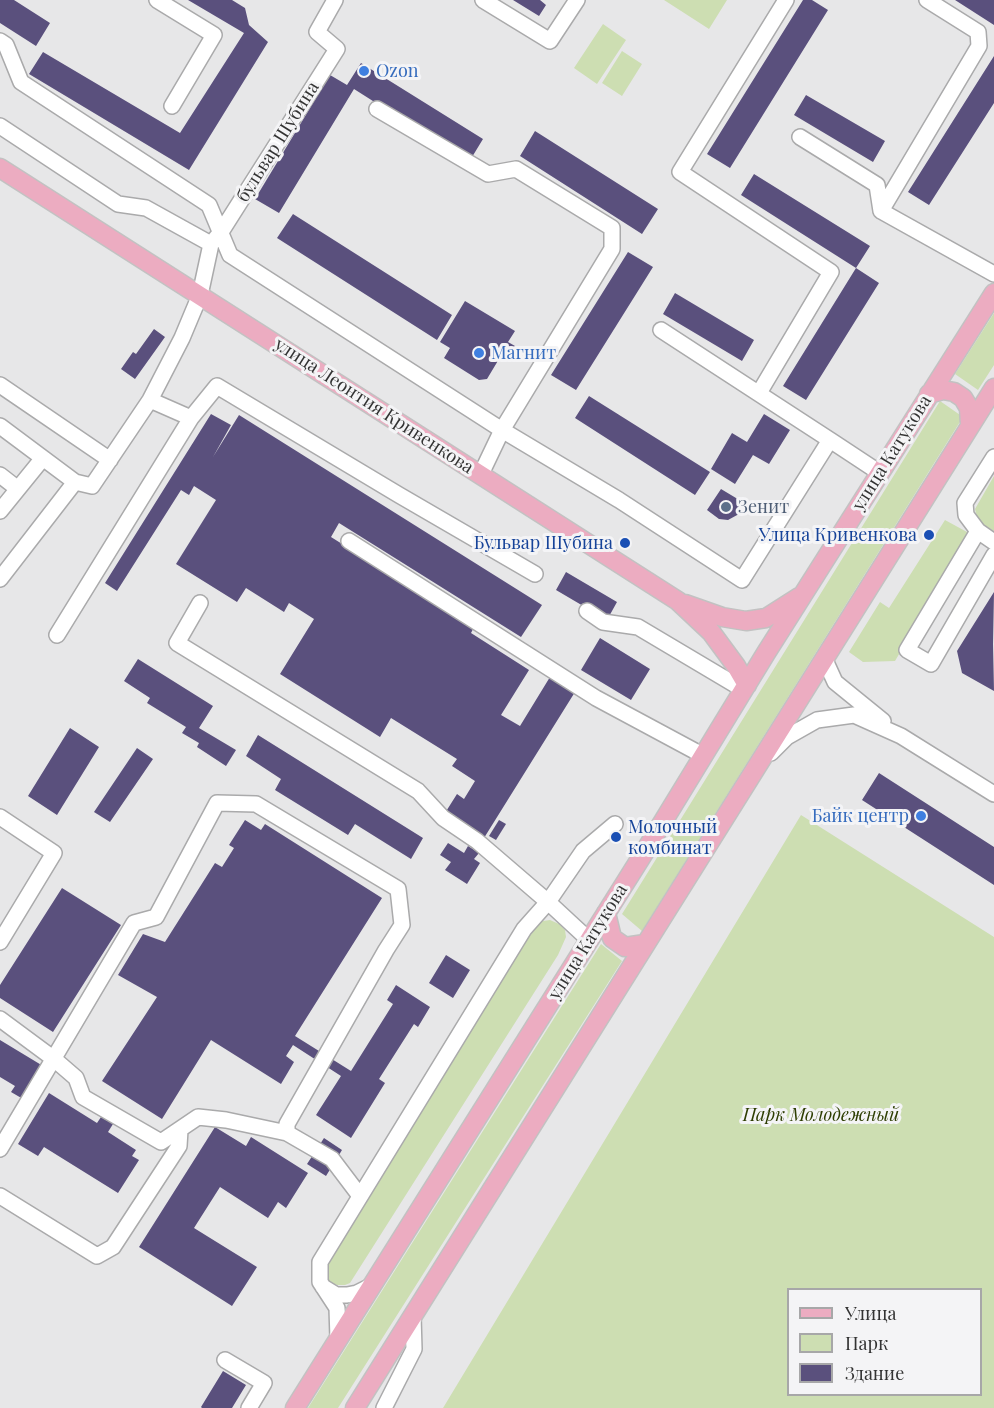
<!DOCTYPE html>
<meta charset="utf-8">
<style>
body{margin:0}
#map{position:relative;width:994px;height:1408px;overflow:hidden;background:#e7e7e8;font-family:"Playfair Display",serif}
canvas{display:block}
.legend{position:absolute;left:787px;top:1288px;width:195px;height:108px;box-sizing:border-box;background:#f4f4f6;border:2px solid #a7a7a8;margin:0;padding:8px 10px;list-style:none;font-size:18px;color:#333}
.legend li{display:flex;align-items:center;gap:12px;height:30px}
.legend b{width:30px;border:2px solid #a7a7a8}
</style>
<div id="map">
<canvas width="994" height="1408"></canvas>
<ul class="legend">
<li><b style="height:8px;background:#ecacc1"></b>Улица</li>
<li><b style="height:16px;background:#cddeb2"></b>Парк</li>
<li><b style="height:16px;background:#5a507d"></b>Здание</li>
</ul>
</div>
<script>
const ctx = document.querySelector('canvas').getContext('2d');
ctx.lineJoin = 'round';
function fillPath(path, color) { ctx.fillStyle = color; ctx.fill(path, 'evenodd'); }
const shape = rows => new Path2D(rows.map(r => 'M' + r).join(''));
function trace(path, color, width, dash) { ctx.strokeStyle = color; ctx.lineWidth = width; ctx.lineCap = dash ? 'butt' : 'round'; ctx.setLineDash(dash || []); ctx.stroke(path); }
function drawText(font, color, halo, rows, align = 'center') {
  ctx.font = font + ' "Playfair Display",serif'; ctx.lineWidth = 6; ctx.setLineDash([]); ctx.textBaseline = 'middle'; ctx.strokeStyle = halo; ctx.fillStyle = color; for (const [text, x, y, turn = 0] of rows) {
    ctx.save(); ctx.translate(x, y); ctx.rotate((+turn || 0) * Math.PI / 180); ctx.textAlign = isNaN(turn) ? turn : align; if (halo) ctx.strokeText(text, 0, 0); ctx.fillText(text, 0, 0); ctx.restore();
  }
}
const green = shape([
 [664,0,727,0,709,29],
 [603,24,626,40,597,84,574,68],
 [622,51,642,64,622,96,602,83],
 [994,313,994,365,978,390,955,374],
 [940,401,963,417,642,931,622,914],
 [994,476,994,531,978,521,975,509],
 [945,520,967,532,968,538,895,661,863,662,849,652,880,602,889,608],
 [801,815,994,937,994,1408,443,1408],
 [788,1290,980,1290,980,1394,788,1394],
 [550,920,559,924,565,930,566,937,558,955,350,1283,345,1285,337,1285,330,1282,326,1276,325,1261,535,926,543,921],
 [601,944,622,961,338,1408,308,1408]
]);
const building = shape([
 [0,0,14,0,50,23,36,46,0,23],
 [188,0,232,0,245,8,249,25,268,42,189,170,29,74,43,52,180,133,244,33],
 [513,0,540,0,546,5,539,16],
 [803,0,812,0,828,10,730,168,707,154],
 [955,0,994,0,994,25],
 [994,56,994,103,929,205,908,192],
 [361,63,483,139,469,162,354,89,279,213,255,199,330,75,347,85],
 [806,95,885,141,873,162,794,115],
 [535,131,658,209,642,234,520,156],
 [754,174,870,246,856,268,741,195],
 [293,214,452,315,437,340,277,238],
 [628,252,653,267,576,390,551,375],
 [856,268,879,283,806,400,783,386],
 [675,293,754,340,742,361,663,314],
 [465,301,515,331,508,342,515,346,509,357,502,354,487,379,479,380,444,358,450,348,440,342],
 [154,329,165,337,135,379,121,369,133,352,136,354],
 [589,396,710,472,695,495,575,418],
 [211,414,231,425,213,457,239,415,542,605,521,637,339,523,331,537,474,627,471,633,529,670,501,715,520,726,550,677,575,692,484,838,445,813,457,794,464,799,475,781,452,766,457,759,391,718,380,737,280,674,314,619,289,603,284,612,246,588,237,602,176,564,216,500,194,486,189,495,181,490,117,591,105,583],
 [764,414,790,430,769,464,753,455,735,484,711,469,732,433,747,442],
 [721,489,746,504,739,514,728,520,719,519,707,510],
 [566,572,617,602,607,620,556,590],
 [994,592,993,644,994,691,962,673,957,651],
 [600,638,650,669,631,700,581,670],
 [138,659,213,706,199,728,236,750,226,766,197,747,199,743,182,733,186,727,147,703,150,698,124,681],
 [70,728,99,747,57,815,28,796],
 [258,735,423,838,411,859,355,824,348,835,275,790,281,779,246,756],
 [137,748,153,759,110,822,94,812],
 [879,773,994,847,994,885,862,800],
 [245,820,261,830,265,824,382,898,295,1036,351,1071,393,1004,387,1000,396,985,430,1007,418,1027,414,1024,379,1079,385,1083,351,1138,316,1115,341,1076,293,1045,286,1056,294,1062,281,1084,211,1040,162,1119,102,1081,157,997,118,975,143,934,165,942,215,863,222,867,234,848,229,845],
 [499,820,506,824,496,840,489,836],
 [448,843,464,853,468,846,479,853,474,859,480,863,467,884,445,870,451,862,440,855],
 [62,888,121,925,53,1032,0,998,0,985],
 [446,955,470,970,453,998,429,983],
 [0,1040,43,1066,23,1099,11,1092,15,1086,0,1077],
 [49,1093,97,1123,101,1117,113,1124,108,1132,136,1150,132,1156,139,1160,118,1193,44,1147,38,1156,18,1144],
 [215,1127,246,1146,251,1137,308,1173,286,1208,278,1202,268,1218,220,1187,194,1228,257,1267,232,1306,139,1247],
 [324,1138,342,1150,326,1176,307,1164],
 [223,1371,246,1385,232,1408,202,1408,201,1407]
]);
const minor = shape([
 [157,0,214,35,172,106],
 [483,0,550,41,577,0],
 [0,41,6,45,21,82,209,205,230,255,502,430,619,500,742,580,830,440,880,473],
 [377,109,488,174,516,169,612,228,612,249,502,430,481,474],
 [0,126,118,204,146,208,211,244],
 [800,137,877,185,881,211,994,274],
 [881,211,979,46,978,32,927,0],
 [661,330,830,440],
 [0,385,110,460],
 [759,393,831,272,680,172,786,0],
 [150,400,191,418,217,386,399,495,535,574],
 [0,426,75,482],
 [994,457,965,503,966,515,978,531,994,542],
 [0,475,18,489],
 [0,511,43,458],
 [978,531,907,650,931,664,994,555],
 [349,541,596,698,704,756],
 [0,579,75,482,92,486,150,400,182,338,200,295,211,244,221,232,337,49,317,32,335,0],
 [200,603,177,643,418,791,443,818,477,841,548,902,583,851,615,824],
 [587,611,603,622,638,627,744,690],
 [57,635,191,418],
 [825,660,835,682,883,721],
 [771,753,787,737,817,720,854,715,901,736,994,794],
 [0,817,54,853,0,942],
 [0,1019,54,1059,76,1078,83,1097,161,1142,198,1117,226,1120,287,1133,332,1159,360,1196],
 [0,1149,134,923,156,917,217,803,256,804,398,889,402,925,386,950,287,1124,287,1133],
 [0,1196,97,1256,113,1247,179,1146,180,1130],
 [323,1287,336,1295,347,1295,357,1293,371,1286],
 [338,1339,337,1308,320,1282,320,1262,524,929,548,902,589,940],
 [225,1360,264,1383,249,1408],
 [384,1408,414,1349,413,1316]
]);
const major = shape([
 [0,168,678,601,711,632,736,666,747,685],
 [929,394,943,390,954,392,963,398,969,408,970,425],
 [685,604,722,617,746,621,766,618,799,597],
 [606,913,612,938,625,947,645,944],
 [295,1408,642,856,766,653,994,293],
 [355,1408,994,388]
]);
const markers = [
 [364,71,6,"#3f7fe0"],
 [479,353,6,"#3f7fe0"],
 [726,507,6,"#5c6f8a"],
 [929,535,6,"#1a4fb4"],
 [625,543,6,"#1a4fb4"],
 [921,816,6,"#3f7fe0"],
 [616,837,6,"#1a4fb4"]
];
const shopNames = [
 ["Ozon",376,71],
 ["Магнит",491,353],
 ["Байк центр",909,816,"right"]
];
const streetNames = [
 ["бульвар Шубина",278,142,-58],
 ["улица Леонтия Кривенкова",374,406,33],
 ["улица Катукова",892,453,-58],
 ["улица Катукова",588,942,-58]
];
const serviceNames = [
 ["Зенит",738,507]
];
const transitNames = [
 ["Улица Кривенкова",917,535],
 ["Бульвар Шубина",613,543],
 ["Молочный",628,827,"left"],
 ["комбинат",628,848,"left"]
];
const parkNames = [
 ["Парк Молодежный",821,1115]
];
fillPath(green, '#cddeb2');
fillPath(building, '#5a507d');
trace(minor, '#aaaaab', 18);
trace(major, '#c2c2c2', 21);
trace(minor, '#fff', 15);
trace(major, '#ecacc1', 18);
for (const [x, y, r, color] of markers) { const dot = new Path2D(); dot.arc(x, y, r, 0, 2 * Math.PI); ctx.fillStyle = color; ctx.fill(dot); trace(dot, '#f4f4f6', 2); }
drawText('18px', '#366cbe', '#f4f4f6', shopNames, 'left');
drawText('18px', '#333', '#f4f4f6', streetNames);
drawText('18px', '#4e5e75', '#f4f4f6', serviceNames, 'left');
drawText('18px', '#164399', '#f4f4f6', transitNames, 'right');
drawText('italic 18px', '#2e3e02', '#f4f4f6', parkNames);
</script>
